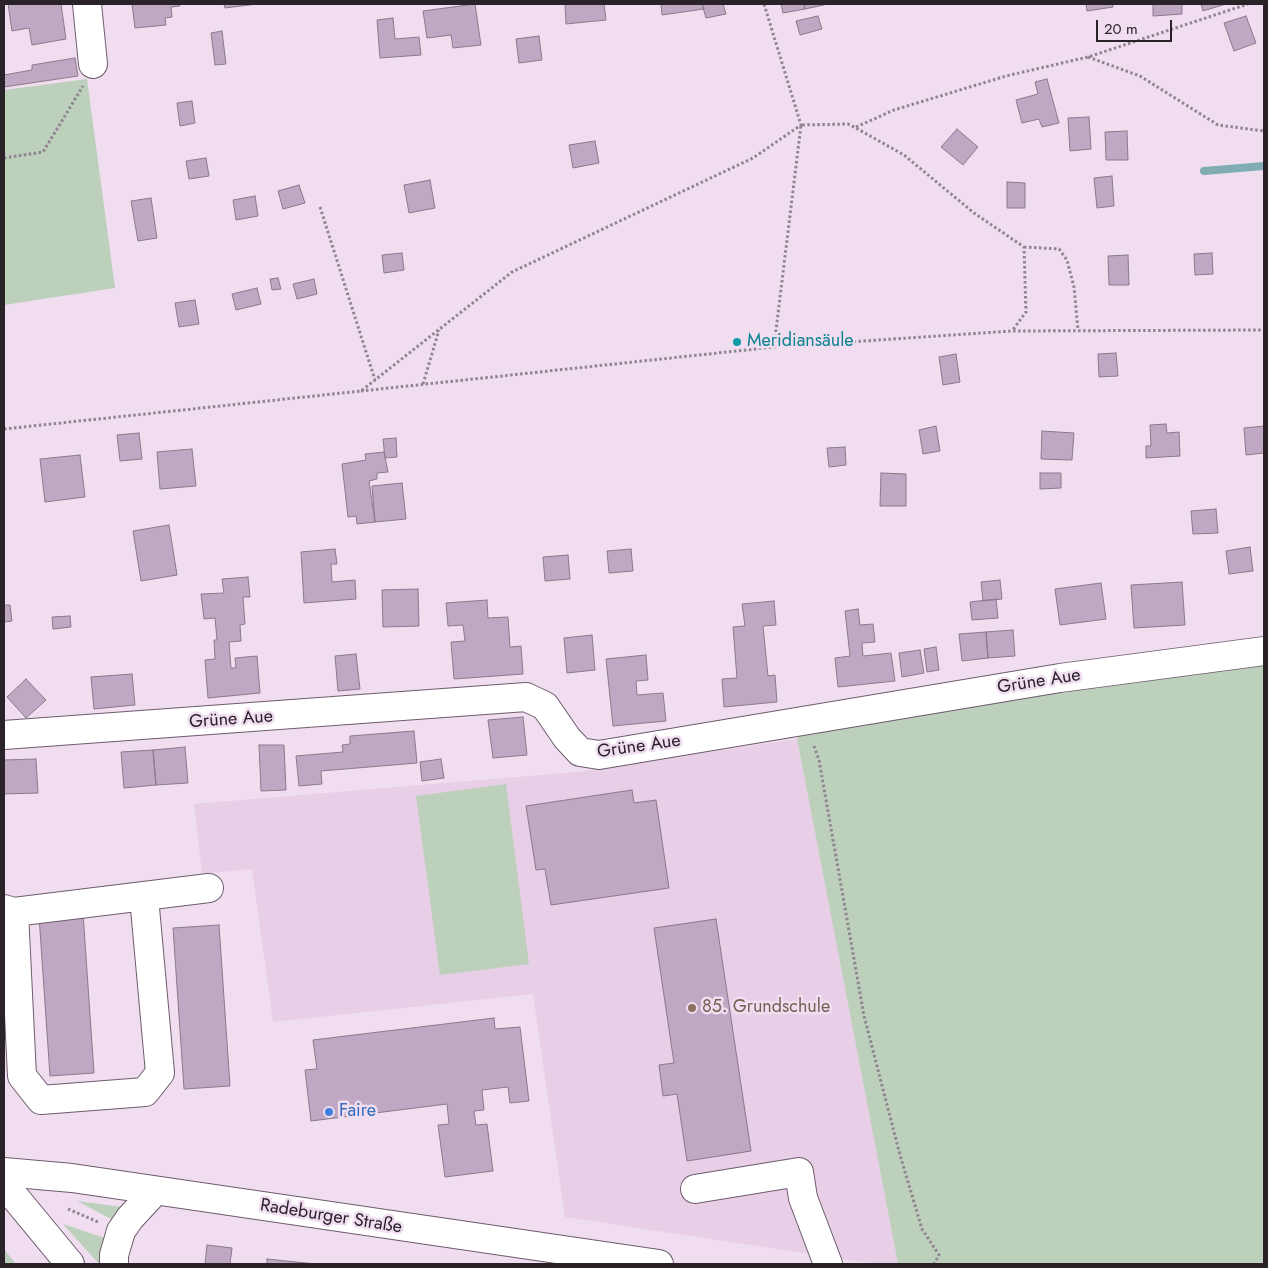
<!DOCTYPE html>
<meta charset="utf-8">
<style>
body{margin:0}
#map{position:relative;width:1268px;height:1268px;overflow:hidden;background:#f0def0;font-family:Jost,sans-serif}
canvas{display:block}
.frame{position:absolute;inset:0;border:5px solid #292229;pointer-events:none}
.scale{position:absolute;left:1096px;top:20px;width:76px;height:22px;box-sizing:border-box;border:2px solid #292229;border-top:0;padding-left:6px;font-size:15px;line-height:18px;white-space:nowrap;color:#292229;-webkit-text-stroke:4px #f0def0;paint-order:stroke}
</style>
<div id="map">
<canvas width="1268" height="1268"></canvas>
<div class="frame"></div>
<div class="scale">20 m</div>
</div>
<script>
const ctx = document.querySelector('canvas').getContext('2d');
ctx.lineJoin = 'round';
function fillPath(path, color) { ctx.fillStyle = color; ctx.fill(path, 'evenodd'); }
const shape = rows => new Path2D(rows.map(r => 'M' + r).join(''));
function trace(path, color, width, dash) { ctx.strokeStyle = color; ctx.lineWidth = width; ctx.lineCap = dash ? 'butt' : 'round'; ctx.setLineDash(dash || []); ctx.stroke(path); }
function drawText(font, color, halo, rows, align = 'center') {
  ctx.font = font + ' Jost,sans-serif'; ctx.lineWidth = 5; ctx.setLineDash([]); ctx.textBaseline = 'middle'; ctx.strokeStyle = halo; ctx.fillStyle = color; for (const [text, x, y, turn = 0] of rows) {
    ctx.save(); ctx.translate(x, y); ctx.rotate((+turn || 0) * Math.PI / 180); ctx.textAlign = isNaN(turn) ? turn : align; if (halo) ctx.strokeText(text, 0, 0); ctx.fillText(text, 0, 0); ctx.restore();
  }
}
const built = shape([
 [797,739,898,1264,876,1264,565,1217,533,994,273,1022,252,869,202,874,194,804,577,772]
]);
const green = shape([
 [87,79,115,288,4,305,4,90],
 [1264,661,1264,1264,898,1264,797,739,802,731],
 [506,784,529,964,440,975,416,796],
 [77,1201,122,1207,123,1208,113,1220],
 [63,1224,105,1238,102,1264,99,1264],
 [4,1249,16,1264,4,1264]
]);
const stream = shape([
 [1204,171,1264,166]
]);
const building = shape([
 [8,4,61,4,66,39,32,45,29,28,12,31,8,4],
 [132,4,179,4,180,6,171,7,172,17,165,18,166,25,135,28,132,4],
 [224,4,257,4,225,8,224,4],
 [475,4,481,45,453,48,451,35,427,38,423,11,475,4],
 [565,4,604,4,606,20,566,24,565,4],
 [661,4,702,4,704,9,662,15,661,4],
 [702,4,723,4,726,14,706,18,702,4],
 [781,4,804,4,805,9,783,13,781,4],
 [804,4,828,4,805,9,804,4],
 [1086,4,1113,4,1113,7,1087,11,1086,4],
 [1153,4,1182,4,1182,14,1153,16,1153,4],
 [1201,4,1226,4,1203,11,1201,4],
 [818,16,822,29,800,35,796,21,818,16],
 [1246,16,1256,43,1234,51,1224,23,1246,16],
 [393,18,395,39,419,37,421,55,380,58,377,20,393,18],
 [222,31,226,64,215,65,211,33,222,31],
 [539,36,542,60,519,63,516,39,539,36],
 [75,58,78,76,4,87,4,75,32,70,32,65,75,58],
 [1047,79,1059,123,1042,127,1039,119,1022,123,1016,100,1038,94,1035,82,1047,79],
 [192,101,195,123,180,126,177,103,192,101],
 [1089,117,1091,149,1070,151,1068,118,1089,117],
 [957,129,978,147,963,165,941,147,957,129],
 [1127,131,1128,160,1106,160,1105,132,1127,131],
 [595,141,599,163,573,168,569,145,595,141],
 [206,158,209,176,189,179,186,161,206,158],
 [1112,176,1114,206,1097,208,1094,178,1112,176],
 [430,180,435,208,409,213,404,185,430,180],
 [1007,182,1025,183,1025,208,1007,208,1007,182],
 [299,185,305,203,283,209,278,191,299,185],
 [255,196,258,216,236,220,233,200,255,196],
 [151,198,157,238,138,241,131,201,151,198],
 [402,253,404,270,384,273,382,255,402,253],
 [1212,253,1213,274,1195,275,1194,254,1212,253],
 [1128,255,1129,285,1109,285,1108,256,1128,255],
 [278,278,281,289,272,290,270,279,278,278],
 [314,279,317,294,297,299,293,284,314,279],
 [257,288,261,304,236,310,232,294,257,288],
 [195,300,199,324,179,327,175,303,195,300],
 [1116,353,1118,376,1099,377,1098,354,1116,353],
 [956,354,960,382,943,385,939,357,956,354],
 [1166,424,1167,433,1179,432,1180,456,1146,458,1146,446,1151,446,1150,425,1166,424],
 [936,426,940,451,923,454,919,430,936,426],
 [1264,426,1264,453,1246,455,1244,428,1264,426],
 [1042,431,1074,433,1072,460,1041,459,1042,431],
 [139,433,142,459,120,461,117,435,139,433],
 [396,438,397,457,385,458,383,439,396,438],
 [845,447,846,465,829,467,827,448,845,447],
 [192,449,196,486,160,489,157,452,192,449],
 [384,452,388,472,377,473,377,479,369,481,375,522,357,524,356,516,348,517,342,464,366,460,365,454,384,452],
 [80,455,85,497,45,502,40,459,80,455],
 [881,473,906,474,906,506,880,506,881,473],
 [1040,473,1061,473,1061,488,1040,489,1040,473],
 [402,483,406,519,375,522,372,486,402,483],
 [1216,509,1218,533,1193,534,1191,511,1216,509],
 [169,525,177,575,141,581,133,531,169,525],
 [1250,547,1253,571,1229,574,1226,551,1250,547],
 [335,549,337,564,331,564,332,582,355,580,356,599,304,603,301,552,335,549],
 [631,549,633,571,609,573,607,551,631,549],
 [568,555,570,579,545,581,543,557,568,555],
 [248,577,250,597,243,597,245,624,240,625,241,641,229,642,231,668,236,668,235,658,257,656,260,693,208,698,205,660,215,659,214,640,217,640,215,618,204,619,201,594,224,593,222,579,248,577],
 [1000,580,1002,599,983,601,981,582,1000,580],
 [1182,582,1185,625,1134,628,1131,585,1182,582],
 [1101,583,1106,619,1060,625,1055,589,1101,583],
 [418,589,419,626,383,627,382,590,418,589],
 [996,599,998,618,972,620,970,602,996,599],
 [487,600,488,618,508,617,510,647,521,646,523,674,454,679,451,642,465,641,463,625,448,626,446,603,487,600],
 [774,601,776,625,763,626,768,676,775,675,777,702,724,707,722,679,737,678,733,627,745,626,742,604,774,601],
 [4,605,10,605,12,621,4,622,4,605],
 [858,609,860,625,873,624,875,642,862,643,863,656,891,653,895,681,838,687,835,658,850,656,845,611,858,609],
 [70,616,71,627,53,629,52,617,70,616],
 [1013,630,1015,656,988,658,986,632,1013,630],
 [986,632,988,658,962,661,959,634,986,632],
 [592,635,595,670,567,673,564,638,592,635],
 [936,647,939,670,927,672,924,649,936,647],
 [920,650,924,673,902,677,899,653,920,650],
 [356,654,360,689,338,691,335,656,356,654],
 [646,655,648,680,636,681,637,695,663,693,666,721,613,726,606,659,646,655],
 [132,674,135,705,94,709,91,677,132,674],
 [26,679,46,700,26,718,7,697,26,679],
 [523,717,527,755,493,758,488,720,523,717],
 [414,731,417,763,321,771,322,784,299,786,296,756,343,752,342,745,350,744,350,736,414,731],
 [259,745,284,745,286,790,261,791,259,745],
 [185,747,188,783,156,785,153,750,185,747],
 [153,750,156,785,124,788,121,752,153,750],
 [36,759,38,793,4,794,4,760,36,759],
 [441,759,444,778,422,781,420,762,441,759],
 [632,790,634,803,656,800,669,888,551,905,545,869,536,870,526,806,632,790],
 [83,913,94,1073,50,1076,39,916,83,913],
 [716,919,751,1151,687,1161,677,1094,663,1096,659,1065,674,1063,654,928,716,919],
 [219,925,230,1086,184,1089,173,928,219,925],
 [494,1018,495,1029,520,1027,529,1101,510,1103,508,1087,482,1090,484,1110,474,1111,476,1125,487,1124,493,1171,445,1177,438,1125,449,1124,447,1104,311,1121,305,1070,317,1069,313,1040,494,1018],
 [207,1245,232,1248,230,1264,205,1264,207,1245],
 [267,1259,316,1264,267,1264,267,1259]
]);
const path = shape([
 [1088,57,1140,76,1218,125,1264,131],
 [856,127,894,110,1006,76,1088,57,1248,4],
 [4,158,43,152,83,86],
 [320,207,375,380],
 [1024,247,1059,249,1067,260,1074,287,1078,330],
 [774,347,801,125,848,124,856,128,904,155,974,213,1024,247,1026,312,1012,331],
 [423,384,439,330],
 [361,391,774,347,1012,331,1264,330],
 [4,429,361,391,512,272,753,158,801,125,764,4],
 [814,746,819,760,864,1016,900,1155,922,1229,939,1255,934,1264],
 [68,1209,98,1222]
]);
const minor = shape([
 [87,4,93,64],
 [4,735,526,697,545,706,567,738,580,752,599,755,1060,678,1264,651],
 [4,909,14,912,209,888],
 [14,912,22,1076,41,1100,145,1092,160,1073,144,897],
 [4,1184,70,1264],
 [695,1189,799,1172,803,1198,828,1264],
 [114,1264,114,1255,121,1231,130,1218,155,1191]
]);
const major = shape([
 [4,1172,72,1178,659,1264]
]);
const markers = [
 [737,342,5,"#0f9aa8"],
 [692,1008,5,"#8d6e63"],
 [329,1112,5,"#3f7fe0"]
];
const cultureNames = [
 ["Meridiansäule",747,342]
];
const streetNames = [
 ["Grüne Aue",1039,682,-9],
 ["Grüne Aue",231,720,-4],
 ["Grüne Aue",639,747,-8],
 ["Radeburger Straße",331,1217,9]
];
const educationNames = [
 ["85. Grundschule",702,1008]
];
const shopNames = [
 ["Faire",339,1112]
];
fillPath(built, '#e8cfe7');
fillPath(green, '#bcd0bc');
trace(stream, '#81adb2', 8);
fillPath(building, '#c0a7c3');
trace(building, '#897a8b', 1);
trace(minor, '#6d5c6c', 30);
trace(major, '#6d5c6c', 30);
trace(path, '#908490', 3, [2.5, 2.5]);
trace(minor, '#fff', 28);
trace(major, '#fff', 28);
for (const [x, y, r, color] of markers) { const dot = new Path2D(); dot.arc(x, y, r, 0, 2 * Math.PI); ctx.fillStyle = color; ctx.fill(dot); trace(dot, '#f0def0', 2); }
drawText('18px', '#0d838f', '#f0def0', cultureNames, 'left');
drawText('18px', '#292229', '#f0def0', streetNames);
drawText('18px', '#785e54', '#f0def0', educationNames, 'left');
drawText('18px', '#366cbe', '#f0def0', shopNames, 'left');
</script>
